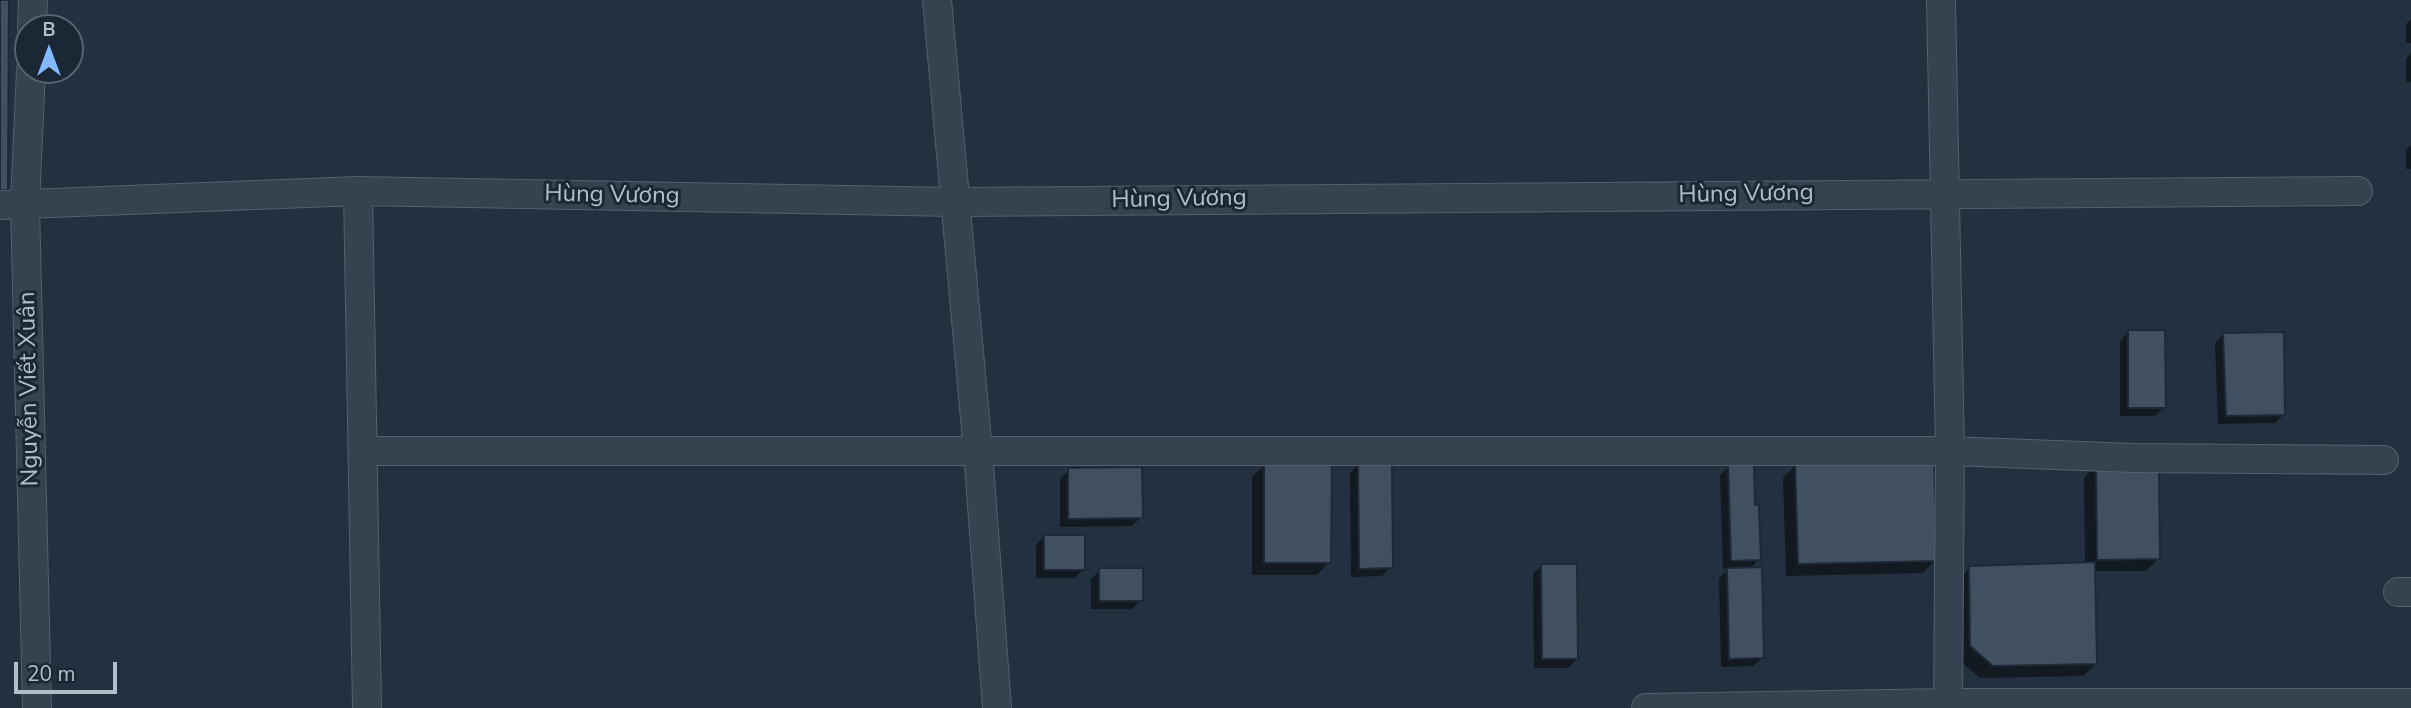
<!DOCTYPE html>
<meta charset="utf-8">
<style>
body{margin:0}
#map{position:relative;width:2411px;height:708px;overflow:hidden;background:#22303f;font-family:"Nunito Sans",sans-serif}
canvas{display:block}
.north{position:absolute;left:14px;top:14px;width:70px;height:70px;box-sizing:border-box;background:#1b2734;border:2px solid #576370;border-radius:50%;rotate:0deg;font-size:19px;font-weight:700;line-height:28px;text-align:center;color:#b2bdca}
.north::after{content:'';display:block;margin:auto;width:24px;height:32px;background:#82b9ff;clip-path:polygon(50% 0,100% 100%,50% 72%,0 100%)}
.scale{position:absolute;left:14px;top:662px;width:103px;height:32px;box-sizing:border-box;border:4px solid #b2bdca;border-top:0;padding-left:9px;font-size:21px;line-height:24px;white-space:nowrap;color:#b2bdca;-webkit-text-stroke:5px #1b2734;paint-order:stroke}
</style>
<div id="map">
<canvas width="2411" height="708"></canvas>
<div class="north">B</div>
<div class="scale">20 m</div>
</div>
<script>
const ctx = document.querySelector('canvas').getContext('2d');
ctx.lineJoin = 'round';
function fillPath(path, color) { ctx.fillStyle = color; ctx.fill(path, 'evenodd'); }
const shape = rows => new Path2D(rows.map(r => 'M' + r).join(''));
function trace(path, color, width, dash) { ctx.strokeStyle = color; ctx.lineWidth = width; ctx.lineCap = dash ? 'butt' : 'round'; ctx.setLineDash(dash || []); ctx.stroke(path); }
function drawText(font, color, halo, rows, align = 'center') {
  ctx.font = font + ' "Nunito Sans",sans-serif'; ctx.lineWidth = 6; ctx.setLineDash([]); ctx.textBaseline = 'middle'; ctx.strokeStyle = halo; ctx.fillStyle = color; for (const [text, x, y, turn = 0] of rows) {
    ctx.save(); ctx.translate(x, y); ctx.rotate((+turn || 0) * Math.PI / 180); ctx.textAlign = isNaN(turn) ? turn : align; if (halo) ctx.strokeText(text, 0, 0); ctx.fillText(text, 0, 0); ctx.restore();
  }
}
const shadow = shape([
 [2411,19,2411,43,2406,43,2406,24],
 [2411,53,2411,82,2406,82,2406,59],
 [2411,145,2411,169,2406,169,2406,150],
 [2128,332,2164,407,2155,416,2120,416,2120,341],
 [2224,334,2284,414,2275,423,2218,424,2215,343],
 [1265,464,1329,562,1317,575,1252,575,1252,477],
 [1359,464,1391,567,1382,576,1351,577,1350,473],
 [1796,465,1935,560,1923,573,1786,576,1783,478],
 [2096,465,2159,558,2146,571,2093,571,2096,663,2083,676,1980,678,1958,659,1957,580,1970,568,2085,564,2084,478],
 [1729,467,1754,507,1759,559,1749,569,1762,658,1753,666,1721,667,1719,579,1729,568,1723,569,1720,475],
 [1069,470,1141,517,1132,526,1060,527,1060,479],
 [1044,536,1083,570,1074,578,1036,578,1036,545],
 [1542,565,1577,659,1568,668,1534,668,1533,574],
 [1100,570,1141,600,1132,609,1091,609,1091,579]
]);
const building = shape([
 [0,0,9,0,8,190,0,190,0,0],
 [2128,330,2165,330,2166,408,2128,408,2128,330],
 [2284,332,2285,415,2226,416,2223,333,2284,332],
 [1934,460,1937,561,1798,564,1795,464,1934,460],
 [1358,462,1392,462,1393,568,1359,569,1358,462],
 [1264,463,1332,463,1331,563,1264,563,1264,463],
 [2159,463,2160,559,2097,560,2096,464,2159,463],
 [1754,464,1755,505,1759,505,1761,560,1731,561,1728,465,1754,464],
 [1142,467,1143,518,1068,519,1068,468,1142,467],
 [1044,535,1085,535,1085,570,1044,570,1044,535],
 [2095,562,2097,664,1993,666,1970,646,1969,566,2095,562],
 [1541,564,1577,564,1578,659,1542,659,1541,564],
 [1762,567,1764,658,1729,659,1727,568,1762,567],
 [1099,568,1143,568,1143,601,1099,601,1099,568]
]);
const minor = shape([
 [937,0,978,451,997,708],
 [1941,0,1950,451,1948,708],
 [32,28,33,0],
 [31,70,25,204,37,708],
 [358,191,367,708],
 [0,205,358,191,955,202,2358,191],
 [363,451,1950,451,2134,458,2384,460],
 [2398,592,2411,592],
 [1646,708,1948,703,2411,703]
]);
const streetNames = [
 ["Hùng Vương",1746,195,-1],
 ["Hùng Vương",612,196,1],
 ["Hùng Vương",1179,200,-1],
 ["Nguyễn Viết Xuân",30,389,-91]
];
fillPath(shadow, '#0007');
fillPath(building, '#415061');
trace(building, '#1d2936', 2);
trace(minor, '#54606d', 30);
trace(minor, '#36424f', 28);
drawText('24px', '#b2bdca', '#1b2734', streetNames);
</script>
